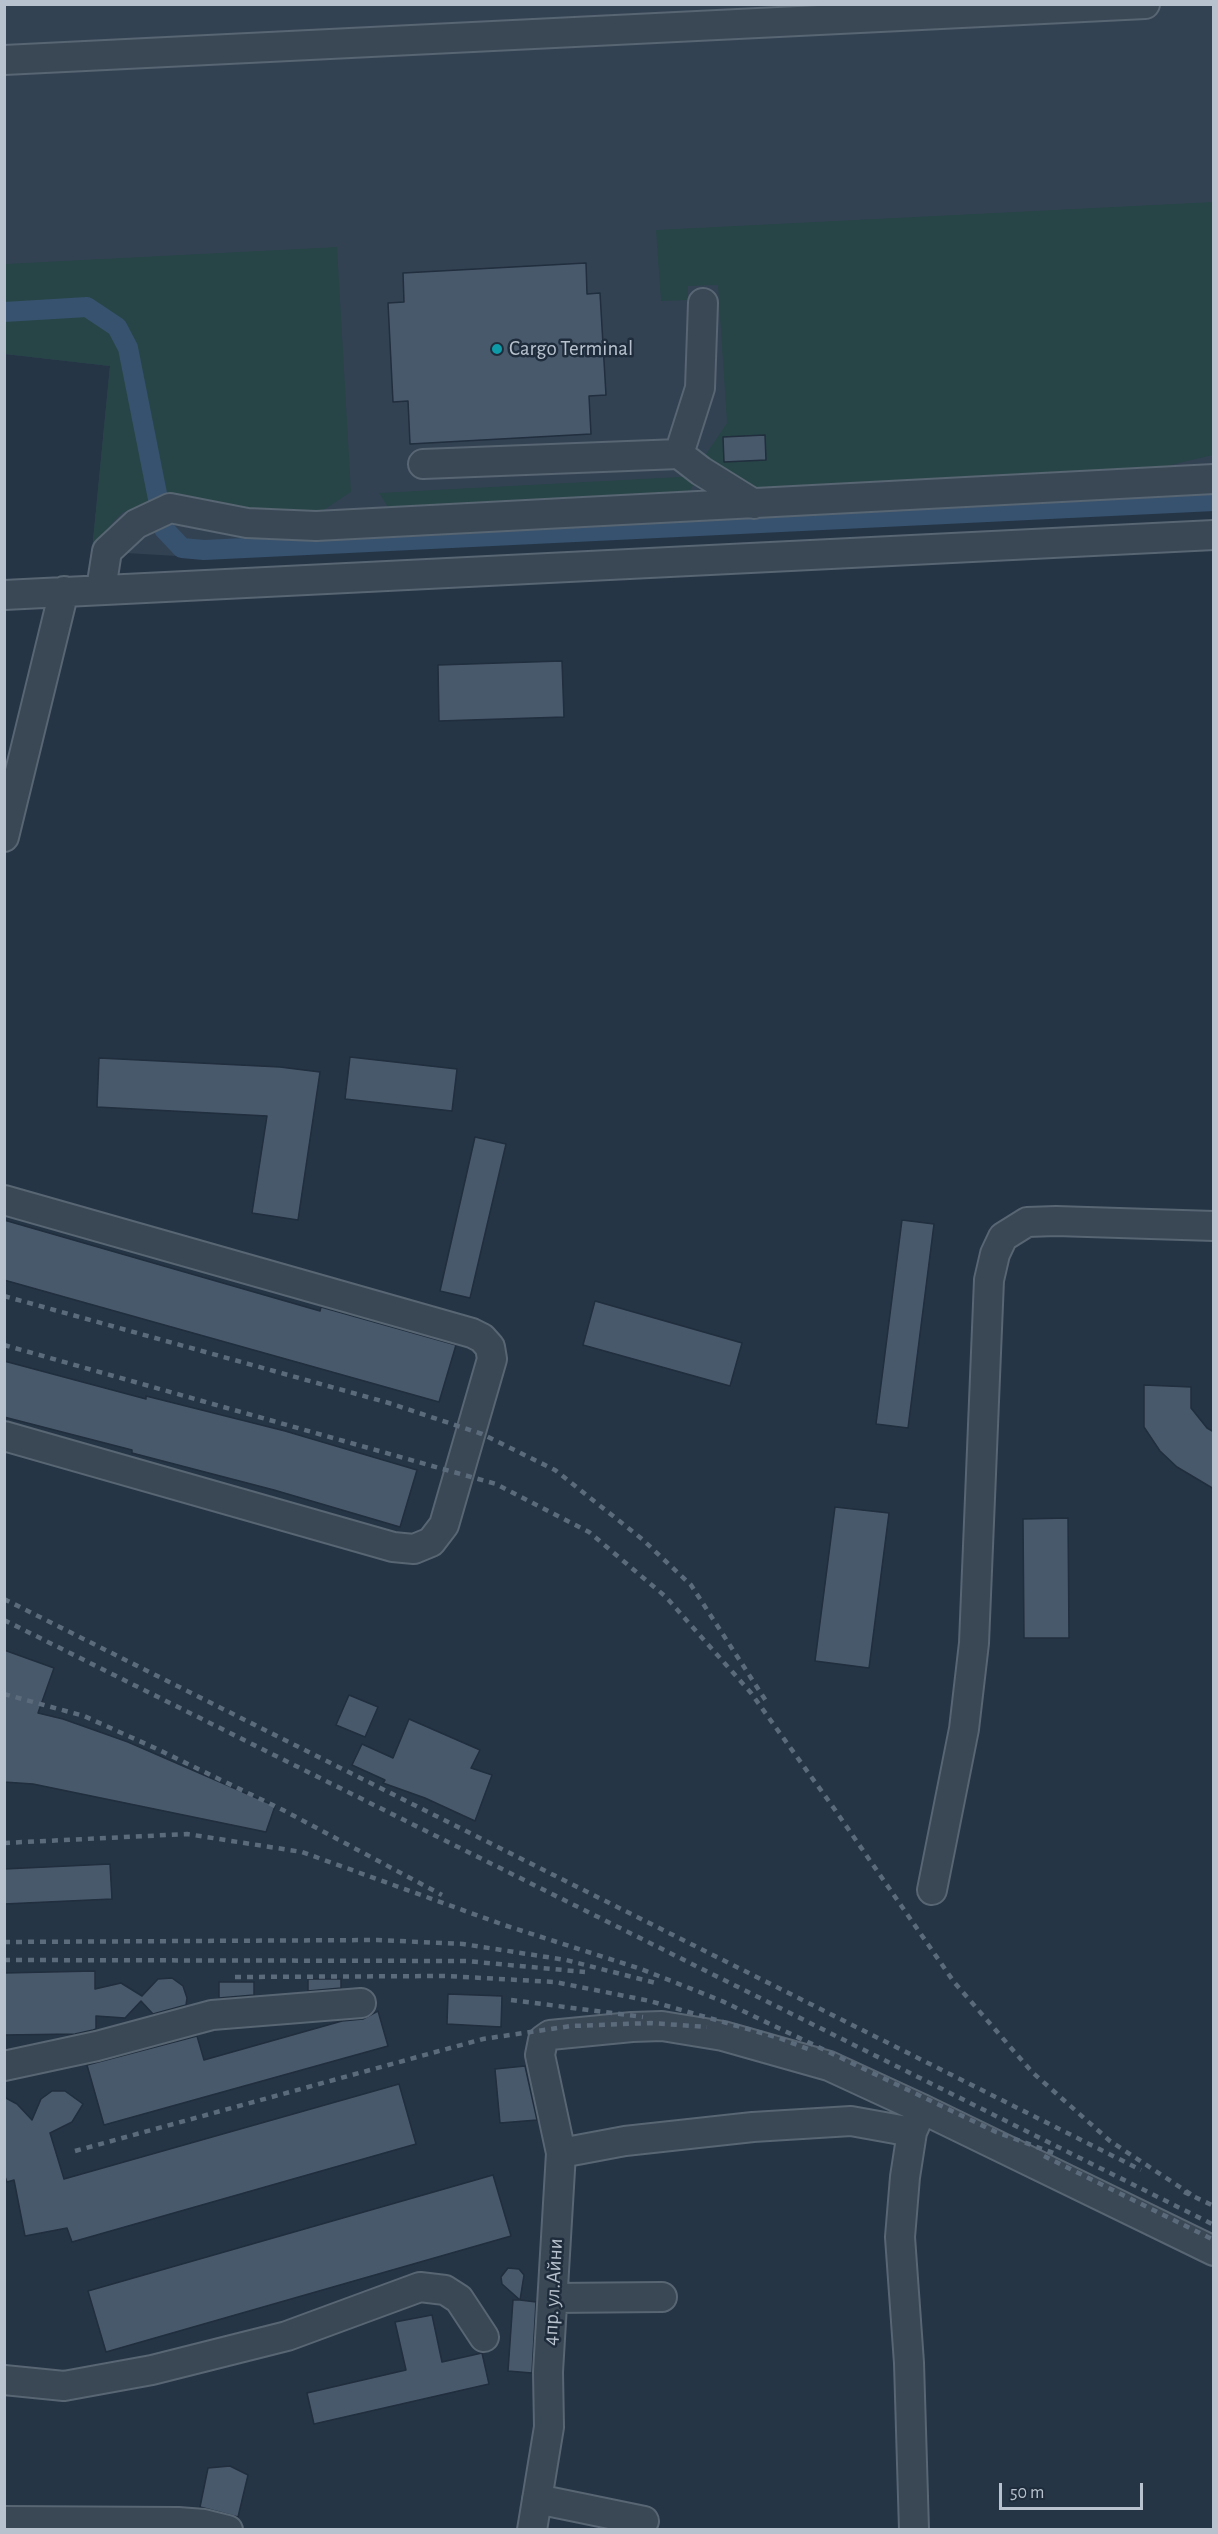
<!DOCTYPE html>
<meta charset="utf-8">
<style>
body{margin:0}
#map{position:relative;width:1218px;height:2534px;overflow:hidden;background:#253546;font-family:"Alegreya Sans",sans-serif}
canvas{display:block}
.frame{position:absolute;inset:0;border:6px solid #b8c2ce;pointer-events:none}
.scale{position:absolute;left:999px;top:2483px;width:144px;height:27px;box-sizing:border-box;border:3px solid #b8c2ce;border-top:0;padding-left:8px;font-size:18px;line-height:21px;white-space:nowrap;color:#b8c2ce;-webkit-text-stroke:4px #1e2c3b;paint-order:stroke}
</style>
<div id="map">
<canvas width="1218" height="2534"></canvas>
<div class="frame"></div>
<div class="scale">50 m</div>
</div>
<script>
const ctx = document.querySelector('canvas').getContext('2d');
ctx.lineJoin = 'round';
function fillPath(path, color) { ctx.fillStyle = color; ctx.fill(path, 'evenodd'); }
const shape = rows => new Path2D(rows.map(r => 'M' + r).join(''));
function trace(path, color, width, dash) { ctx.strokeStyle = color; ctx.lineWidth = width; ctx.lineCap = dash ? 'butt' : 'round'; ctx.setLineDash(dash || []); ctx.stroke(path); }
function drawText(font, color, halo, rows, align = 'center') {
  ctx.font = font + ' "Alegreya Sans",sans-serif'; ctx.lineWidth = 5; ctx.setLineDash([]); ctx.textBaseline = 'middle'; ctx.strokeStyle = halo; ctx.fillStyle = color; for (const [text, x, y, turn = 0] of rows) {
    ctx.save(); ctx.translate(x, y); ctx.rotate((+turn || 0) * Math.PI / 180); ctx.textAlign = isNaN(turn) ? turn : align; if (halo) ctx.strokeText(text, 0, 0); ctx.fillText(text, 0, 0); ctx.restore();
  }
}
const airport = shape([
 [5,5,1213,5,1213,496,211,558,92,551,110,366,5,354]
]);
const green = shape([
 [1213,202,1213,455,1167,466,758,490,702,460,727,423,718,285,688,286,688,300,661,301,656,230],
 [337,247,351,492,319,513,288,515,252,509,162,501,142,504,122,513,113,522,92,551,110,366,5,354,5,264],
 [698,476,689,493,389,509,379,493]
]);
const canal = shape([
 [4,312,87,307,117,327,128,348,164,529,182,548,204,550,1214,501]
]);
const building = shape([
 [586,263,587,294,600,293,606,395,589,396,591,434,410,444,408,401,393,402,388,303,404,302,403,273,586,263],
 [765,435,766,460,724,462,723,437,765,435],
 [562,661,564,717,439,721,438,665,562,661],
 [350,1057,457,1069,452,1111,345,1099,350,1057],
 [99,1058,280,1067,320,1072,298,1220,252,1213,267,1116,97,1107,99,1058],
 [475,1137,506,1144,470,1298,440,1291,475,1137],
 [4,1220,320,1311,321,1307,456,1345,439,1402,4,1280,4,1220],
 [902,1220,934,1224,908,1428,876,1424,902,1220],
 [595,1301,742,1343,730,1386,583,1345,595,1301],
 [4,1361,146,1399,146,1396,285,1431,417,1470,400,1527,274,1490,132,1453,132,1450,4,1417,4,1361],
 [1144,1385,1191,1387,1191,1408,1207,1428,1214,1432,1214,1489,1177,1467,1160,1451,1144,1427,1144,1385],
 [835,1507,889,1513,869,1668,815,1661,835,1507],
 [1068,1518,1069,1638,1024,1638,1023,1519,1068,1518],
 [4,1650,54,1668,38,1713,63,1719,128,1742,275,1806,266,1832,33,1784,4,1782,4,1650],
 [349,1695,378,1707,365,1737,336,1725,349,1695],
 [409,1719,480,1750,471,1768,492,1775,475,1821,425,1798,383,1783,385,1780,352,1765,362,1744,393,1758,409,1719],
 [110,1864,112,1899,4,1904,4,1869,110,1864],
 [95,1971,95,1989,121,1983,142,1996,158,1979,172,1978,183,1986,187,1998,186,2005,153,2014,141,2001,125,2018,96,2016,96,2029,93,2030,75,2034,4,2035,4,1973,95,1971],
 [308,1979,341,1979,341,1988,308,1991,308,1979],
 [219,1982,254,1982,254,1995,219,1998,219,1982],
 [448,1994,502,1996,501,2027,447,2024,448,1994],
 [378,2011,388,2046,104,2125,87,2065,197,2036,204,2060,342,2021,363,2019,378,2011],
 [525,2066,537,2120,500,2123,495,2069,525,2066],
 [399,2084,416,2144,72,2242,67,2228,25,2236,14,2180,7,2182,4,2174,4,2097,17,2104,32,2120,41,2099,52,2091,65,2091,83,2104,72,2122,50,2133,64,2179,399,2084],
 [493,2175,511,2236,106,2352,88,2291,493,2175],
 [508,2268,519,2269,524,2275,520,2300,536,2302,532,2373,508,2371,513,2300,520,2300,502,2284,501,2277,508,2268],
 [432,2315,442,2362,482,2353,489,2384,314,2424,307,2393,406,2370,395,2322,432,2315],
 [230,2466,248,2475,238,2517,200,2507,208,2468,230,2466]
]);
const minor = shape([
 [4,60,1145,4],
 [679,454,700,388,703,303],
 [423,464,679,454,701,471,754,504],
 [101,589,107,551,136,524,170,508,247,523,316,526,1214,479],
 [4,595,1214,535],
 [4,837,64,591],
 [4,1200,472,1333,482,1338,490,1347,492,1359,444,1525,431,1542,414,1549,393,1547,4,1436],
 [932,1890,964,1729,974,1643,989,1280,995,1254,1003,1237,1027,1222,1056,1221,1214,1226],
 [4,2066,97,2046,212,2015,361,2003],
 [561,2153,625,2141,753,2127,851,2121,912,2132],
 [553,2298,662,2297],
 [4,2380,64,2386,152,2370,287,2336,420,2287,445,2290,459,2299,484,2337],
 [537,2499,644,2521],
 [4,2521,178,2522,204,2524,228,2530],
 [532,2530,549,2427,548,2372,561,2153,540,2055,543,2040,550,2035,632,2027,662,2026,723,2036,829,2066,922,2109,1214,2251],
 [914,2530,909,2363,900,2237,905,2177,912,2132,922,2109]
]);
const rail = shape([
 [4,1296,389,1403,482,1434,555,1470,642,1539,691,1585,766,1701],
 [4,1345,496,1484,589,1532,666,1597,751,1693,833,1807,954,1982,1032,2072,1110,2141,1192,2195],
 [4,1599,1141,2170],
 [4,1620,1214,2225],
 [4,1694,84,1716,157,1749,283,1810,442,1895],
 [4,1843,187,1834,302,1852,504,1925,641,1969,722,2001,996,2132,1056,2154],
 [4,1942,377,1940,463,1944,566,1960,656,1983],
 [4,1960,466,1961,585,1972],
 [235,1977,447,1976,555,1982,650,2001,779,2038,808,2049],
 [511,2000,643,2017],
 [75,2151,483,2039,571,2026,651,2023,707,2027],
 [1044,2156,1214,2240],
 [1184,2192,1214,2206]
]);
const markers = [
 [497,349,6,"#0f9aa8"]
];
const poiNames = [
 ["Cargo Terminal",509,349]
];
const streetNames = [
 ["4пр. ул.Айни",553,2292,-87]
];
fillPath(airport, '#334253');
fillPath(green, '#274547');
trace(canal, '#37526e', 20);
fillPath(building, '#49596c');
trace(building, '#202e3d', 1.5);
trace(minor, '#586572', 32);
trace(minor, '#3a4755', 28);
trace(rail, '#5c6b7c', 4.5, [6, 6]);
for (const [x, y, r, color] of markers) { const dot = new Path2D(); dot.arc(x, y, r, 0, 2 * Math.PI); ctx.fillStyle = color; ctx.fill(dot); trace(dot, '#1e2c3b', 2); }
drawText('21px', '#b8c2ce', '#1e2c3b', poiNames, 'left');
drawText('21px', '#b8c2ce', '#1e2c3b', streetNames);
</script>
